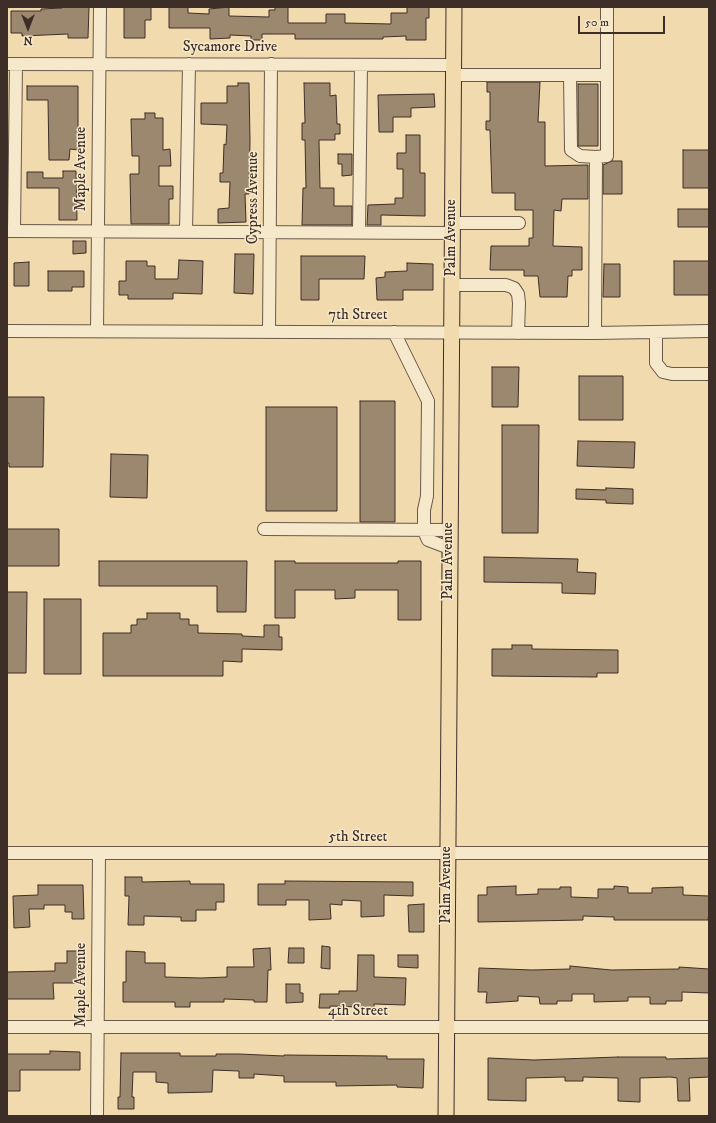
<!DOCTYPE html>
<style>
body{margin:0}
#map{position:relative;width:716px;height:1123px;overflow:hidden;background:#f1dbae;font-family:"IM FELL DW Pica",serif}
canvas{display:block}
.frame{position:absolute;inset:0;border:8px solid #3e2e28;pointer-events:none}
.north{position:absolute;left:8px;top:8px;width:40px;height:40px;-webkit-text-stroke:3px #f6e8ca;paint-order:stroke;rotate:180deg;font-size:11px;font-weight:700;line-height:16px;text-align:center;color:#3e2e28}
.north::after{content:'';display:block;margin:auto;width:14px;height:18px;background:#3e2e28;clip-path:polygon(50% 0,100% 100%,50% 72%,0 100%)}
.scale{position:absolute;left:578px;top:16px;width:87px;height:18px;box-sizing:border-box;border:2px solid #3e2e28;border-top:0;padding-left:5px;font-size:12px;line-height:14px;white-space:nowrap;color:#3e2e28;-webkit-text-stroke:3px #f6e8ca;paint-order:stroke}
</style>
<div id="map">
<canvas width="716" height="1123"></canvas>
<div class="frame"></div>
<div class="north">N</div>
<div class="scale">50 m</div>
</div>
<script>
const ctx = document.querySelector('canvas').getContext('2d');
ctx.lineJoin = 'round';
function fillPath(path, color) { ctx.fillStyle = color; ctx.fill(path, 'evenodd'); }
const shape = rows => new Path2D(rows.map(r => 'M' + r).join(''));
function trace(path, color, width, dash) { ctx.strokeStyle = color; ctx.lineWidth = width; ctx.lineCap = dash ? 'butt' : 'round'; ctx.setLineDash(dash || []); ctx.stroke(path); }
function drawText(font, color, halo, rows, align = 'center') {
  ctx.font = font + ' "IM FELL DW Pica",serif'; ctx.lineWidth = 3; ctx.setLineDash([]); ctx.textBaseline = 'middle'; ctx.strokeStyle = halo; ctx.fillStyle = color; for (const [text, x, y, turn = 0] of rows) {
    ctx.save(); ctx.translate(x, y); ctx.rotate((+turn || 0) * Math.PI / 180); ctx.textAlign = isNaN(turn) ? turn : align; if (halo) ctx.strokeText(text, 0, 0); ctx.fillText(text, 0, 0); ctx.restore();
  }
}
const building = shape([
 [62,7,89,7,88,38,68,38,68,34,22,36,22,33,11,33,11,11,41,11,41,9,62,8,62,7],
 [124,7,151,7,151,20,145,20,145,38,124,38,124,7],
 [169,7,188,7,188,13,209,14,209,9,229,7,229,16,269,17,269,10,275,10,275,7,288,7,288,23,326,23,326,14,345,14,345,23,391,24,391,13,407,13,407,7,429,7,429,18,426,18,426,40,406,40,406,36,383,37,383,39,295,39,295,34,262,34,262,40,251,40,251,36,230,35,230,38,210,39,210,28,169,28,169,7],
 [487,82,540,82,538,122,545,122,545,166,588,165,588,199,562,199,561,211,554,210,553,246,582,247,582,270,572,270,572,276,568,276,567,297,540,297,538,276,524,276,524,270,490,270,491,246,529,246,529,238,533,238,533,210,515,210,515,193,492,193,490,130,486,130,486,121,490,121,490,92,487,92,487,82],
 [238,83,249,83,250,141,249,194,245,194,246,222,218,223,218,209,229,208,230,182,220,182,220,173,223,173,224,144,226,145,227,125,201,124,201,103,227,103,227,86,238,86,238,83],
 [304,83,330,83,330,96,336,95,337,124,340,124,340,134,335,134,335,140,319,140,320,188,334,188,334,206,352,206,352,225,302,225,303,188,306,188,305,140,302,140,302,123,305,123,304,83],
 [578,84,598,84,598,146,578,146,578,84],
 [27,86,78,86,78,150,70,149,69,160,49,160,48,100,27,100,27,86],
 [434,94,435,107,411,108,411,117,393,117,393,132,379,132,378,95,434,94],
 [145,113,155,113,155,118,163,118,163,150,170,149,171,166,159,166,159,186,173,186,173,199,169,199,169,224,131,224,130,174,139,174,139,156,132,156,131,119,145,119,145,113],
 [406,135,420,135,420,173,425,173,425,216,381,215,381,225,367,225,368,205,395,204,395,198,403,198,403,169,397,169,397,153,406,153,406,135],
 [683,150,709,150,709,188,683,188,683,150],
 [338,154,352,154,352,175,342,176,342,164,338,164,338,154],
 [612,161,622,161,622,194,603,194,603,165,612,161],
 [63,171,76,171,77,220,59,220,59,188,27,188,27,172,43,172,43,178,63,178,63,171],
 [678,209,709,209,709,227,678,227,678,209],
 [73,241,86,241,86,253,73,254,73,241],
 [235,254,254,254,253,294,234,293,235,254],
 [301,256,365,256,364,279,319,279,319,300,301,300,301,256],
 [179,260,203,261,202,294,173,293,173,299,128,299,128,295,119,295,119,281,126,281,126,261,147,261,147,266,155,266,155,279,178,279,179,260],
 [674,261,709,261,709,295,674,295,674,261],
 [29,262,29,286,14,286,14,263,29,262],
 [407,263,433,264,433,290,403,290,403,300,377,300,376,278,385,277,385,272,407,271,407,263],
 [604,264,620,264,620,297,603,297,604,264],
 [48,271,84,271,84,287,72,287,72,291,48,291,48,271],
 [492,367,519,367,518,407,492,407,492,367],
 [579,376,623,376,623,420,579,420,579,376],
 [7,397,44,397,43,467,9,467,9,463,7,463,7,397],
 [360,401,395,401,395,522,360,522,360,401],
 [266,407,337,407,337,511,266,511,266,407],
 [502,425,539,425,538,533,502,533,502,425],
 [578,441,635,442,634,468,577,466,578,441],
 [111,454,148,455,147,498,110,497,111,454],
 [606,488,633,489,633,504,606,503,606,500,576,499,576,489,606,490,606,488],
 [7,529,59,529,59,566,7,566,7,529],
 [484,557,578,559,577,572,596,573,595,594,562,593,562,583,484,582,484,557],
 [99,561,247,561,246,612,217,612,217,586,99,586,99,561],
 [275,561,295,561,295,563,398,563,398,561,421,561,421,620,398,620,398,590,355,590,355,598,335,599,335,590,295,590,295,618,275,618,275,561],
 [7,592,27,592,26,673,7,673,7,592],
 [44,599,81,599,81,674,44,674,44,599],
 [147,613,180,613,180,619,189,619,189,625,198,625,198,633,242,634,242,636,264,637,264,625,279,625,279,637,282,637,282,650,242,649,242,662,223,661,223,676,103,676,103,633,131,633,131,625,137,625,137,619,147,619,147,613],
 [512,645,532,645,532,649,618,650,618,673,597,673,597,677,492,676,492,649,512,649,512,645],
 [125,877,142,877,142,882,190,881,190,884,224,884,224,902,216,902,216,910,196,910,196,921,181,921,181,917,144,916,144,925,128,925,129,896,125,896,125,877],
 [285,881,413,882,413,896,384,895,384,916,361,917,361,901,342,900,342,905,330,904,331,919,309,920,309,900,286,900,286,905,258,905,258,884,285,884,285,881],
 [38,885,83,885,84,919,72,919,72,912,65,912,65,905,44,905,44,909,29,909,30,927,14,928,13,896,38,895,38,885],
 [516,886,516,895,538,894,538,889,560,889,560,887,571,887,571,897,598,898,598,889,614,889,614,886,628,887,628,893,652,893,652,888,683,887,683,895,709,896,709,914,708,920,614,920,614,917,583,916,583,920,478,922,478,895,487,895,487,887,516,886],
 [424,904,424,932,409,932,408,905,424,904],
 [322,946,330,947,330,969,321,968,322,946],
 [270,948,271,970,268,970,267,1002,254,1002,254,1000,224,999,224,1002,190,1002,190,1007,175,1007,175,1002,123,1002,123,982,126,982,126,951,145,952,145,963,165,963,165,977,201,978,227,977,227,967,254,967,253,949,270,948],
 [289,948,304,948,304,963,288,963,289,948],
 [67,951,83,951,83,983,53,983,54,999,7,999,7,972,55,971,55,963,67,963,67,951],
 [358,955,374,955,374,977,406,978,405,1005,374,1004,374,1010,360,1009,360,1007,330,1006,330,1008,319,1008,320,994,339,994,339,991,357,991,358,955],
 [398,955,418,955,418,968,398,967,398,955],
 [570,966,611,970,679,969,679,967,709,969,709,993,682,992,682,1001,666,1001,666,1004,650,1004,650,997,628,997,628,1001,594,1002,594,994,572,994,572,1001,557,1001,557,1004,540,1004,539,997,518,996,518,1001,486,1003,487,992,478,992,479,968,532,970,570,969,570,966],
 [286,984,300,984,300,993,303,993,303,1002,286,1003,286,984],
 [50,1051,80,1052,80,1070,20,1070,20,1091,7,1091,7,1054,50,1054,50,1051],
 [121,1053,180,1053,180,1056,216,1056,216,1054,239,1054,284,1056,284,1055,387,1056,387,1059,424,1059,423,1088,397,1087,397,1085,336,1086,336,1082,284,1082,284,1076,254,1074,254,1078,239,1078,239,1071,213,1070,212,1092,168,1093,168,1083,156,1082,156,1072,133,1072,132,1097,134,1097,134,1109,118,1109,118,1097,120,1097,121,1053],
 [618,1057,666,1057,666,1059,709,1058,709,1077,689,1078,690,1101,678,1101,677,1078,670,1077,640,1078,640,1102,618,1101,618,1078,583,1077,583,1081,565,1081,565,1077,526,1078,526,1101,488,1100,488,1058,534,1060,618,1057]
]);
const minor = shape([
 [7,64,453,65],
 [452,75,607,75,607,7],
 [570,75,571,150,580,156,596,157],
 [452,223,519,223],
 [7,231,452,233],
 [14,231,16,64],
 [186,232,189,64],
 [359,232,361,65],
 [451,285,506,285,514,288,518,294,519,303,518,333],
 [7,331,595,333,709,331],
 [97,331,100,7],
 [269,332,271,64],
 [394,332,428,401,427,496,424,510,424,531,428,540,449,548],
 [656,332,656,363,663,372,672,374,709,374],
 [595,333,596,157,607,156,607,75],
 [264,529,449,530],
 [7,853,709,853],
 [7,1027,709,1027],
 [97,1116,99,853]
]);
const major = shape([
 [446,1116,454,7]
]);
const streetNames = [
 ["Sycamore Drive",230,48],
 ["Maple Avenue",82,169,-90],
 ["Cypress Avenue",254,198,-90],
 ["Palm Avenue",452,238,-90],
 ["7th Street",358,316],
 ["Palm Avenue",449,561,-90],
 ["5th Street",358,838],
 ["Palm Avenue",447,885,-90],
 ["Maple Avenue",82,985,-90],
 ["4th Street",358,1012]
];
fillPath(building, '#9b886e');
trace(building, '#3e2e28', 1);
trace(minor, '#6b594a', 14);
trace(major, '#3e2e28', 17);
trace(minor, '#f6e8ca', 12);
trace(major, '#f1dbae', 15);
drawText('15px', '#3e2e28', '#f6e8ca', streetNames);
</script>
